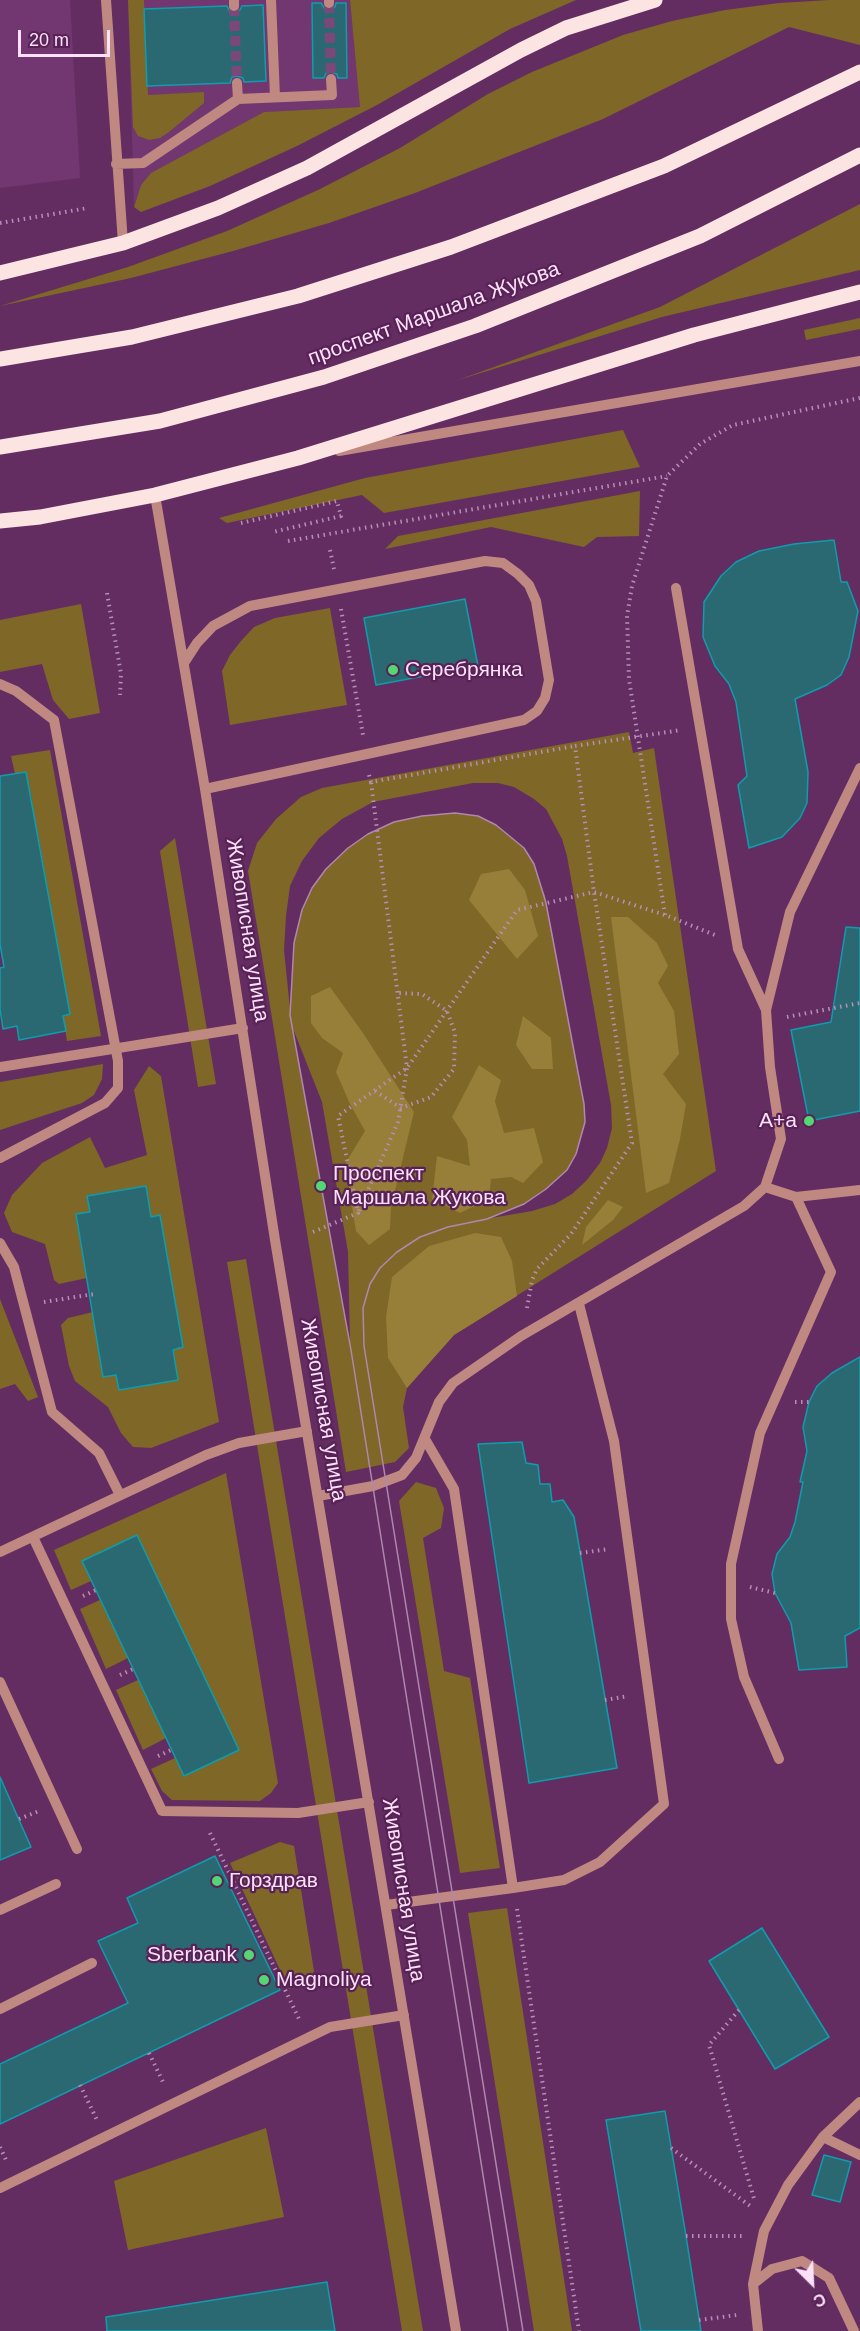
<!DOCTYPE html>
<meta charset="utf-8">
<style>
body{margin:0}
#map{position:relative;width:860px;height:2331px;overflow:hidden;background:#642d62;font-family:Helvetica,sans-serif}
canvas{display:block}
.north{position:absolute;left:782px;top:2253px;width:60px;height:60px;-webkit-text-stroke:4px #582256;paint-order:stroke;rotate:156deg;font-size:16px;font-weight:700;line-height:24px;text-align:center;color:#fce1f9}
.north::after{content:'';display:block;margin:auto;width:21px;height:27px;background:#fce1f9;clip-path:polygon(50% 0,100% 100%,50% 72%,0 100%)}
.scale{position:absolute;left:18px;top:30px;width:92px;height:27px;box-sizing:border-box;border:3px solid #fce1f9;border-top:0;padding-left:8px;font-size:18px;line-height:21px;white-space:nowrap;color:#fce1f9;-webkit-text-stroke:4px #582256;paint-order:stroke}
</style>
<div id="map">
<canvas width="860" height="2331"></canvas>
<div class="north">С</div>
<div class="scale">20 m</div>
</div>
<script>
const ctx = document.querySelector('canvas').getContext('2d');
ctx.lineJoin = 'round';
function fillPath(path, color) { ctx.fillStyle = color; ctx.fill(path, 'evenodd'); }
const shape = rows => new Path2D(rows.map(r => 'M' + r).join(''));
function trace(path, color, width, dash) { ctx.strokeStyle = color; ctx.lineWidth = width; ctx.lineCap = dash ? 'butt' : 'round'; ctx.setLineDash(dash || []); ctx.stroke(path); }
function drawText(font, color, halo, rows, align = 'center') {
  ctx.font = font + ' Helvetica,sans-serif'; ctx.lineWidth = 4.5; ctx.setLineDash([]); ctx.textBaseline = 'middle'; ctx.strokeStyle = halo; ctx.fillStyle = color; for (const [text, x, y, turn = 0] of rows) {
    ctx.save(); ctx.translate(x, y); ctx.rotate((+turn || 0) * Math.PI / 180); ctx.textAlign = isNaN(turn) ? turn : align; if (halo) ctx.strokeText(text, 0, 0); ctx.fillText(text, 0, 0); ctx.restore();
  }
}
const built = shape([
 [0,0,70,0,80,178,0,188],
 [128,0,350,0,361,107,264,112,141,185,134,207]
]);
const green = shape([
 [128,0,144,0,148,95,204,92,204,103,169,132,160,138,149,140,138,136,133,127],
 [350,0,576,0,510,29,377,105,297,146,210,186,141,212,134,207,141,185,151,173,264,112,360,107],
 [829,0,860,0,860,45,789,27,603,119,415,193,329,223,233,251,131,278,0,306,128,267,227,231,318,190,400,148,488,94,532,72,623,35,672,21,725,10,779,3],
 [860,204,860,270,662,317,458,380,660,307],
 [860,318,860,329,806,340,804,330],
 [623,430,640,467,384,513,362,495,227,523,219,518,365,478],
 [640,491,639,536,597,537,584,547,491,527,385,549,398,536],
 [81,604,100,713,69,719,53,700,42,664,0,672,0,620],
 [330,608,347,705,230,725,222,671,230,655,241,641,254,627,275,618],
 [629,732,633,753,654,748,716,1171,454,1335,407,1388,403,1407,409,1448,395,1462,346,1472,248,871,257,843,276,819,301,797,322,788],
 [473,783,498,783,514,787,534,799,546,809,562,839,567,856,611,1105,612,1128,607,1148,600,1163,586,1181,572,1194,555,1204,532,1211,491,1218,524,1204,546,1189,567,1170,576,1154,585,1122,584,1104,545,896,534,864,524,848,496,825,478,816,455,813,422,816,394,822,368,834,348,848,326,869,312,888,302,910,294,943,290,1009,284,950,286,916,290,886,302,861,319,838,342,819,373,802],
 [292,1026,322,1102,348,1252,350,1344],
 [50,750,101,1036,67,1041,63,1016,70,1014,38,835,25,801,32,800,26,773,15,774,11,756],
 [175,838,216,1084,198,1087,160,851],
 [103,1064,102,1079,94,1095,82,1103,0,1130,0,1082],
 [149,1066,161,1076,219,1422,151,1448,133,1447,121,1433,108,1407,75,1381,69,1366,61,1325,68,1318,93,1312,103,1377,116,1375,119,1390,178,1380,173,1350,183,1347,151,1217,146,1186,87,1196,90,1212,87,1278,59,1284,54,1280,45,1244,12,1232,4,1213,12,1195,42,1163,90,1137,105,1168,147,1155,134,1090],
 [246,1259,423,2331,402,2331,227,1262],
 [0,1299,38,1397,28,1401,15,1384,0,1389],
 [226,1473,278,1783,271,1793,260,1801,172,1800,162,1791,151,1769,175,1758,184,1776,238,1750,82,1561,91,1581,71,1590,54,1550],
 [416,1482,436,1488,444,1508,441,1528,423,1538,444,1671,470,1678,500,1868,460,1873,399,1501],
 [100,1600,128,1658,106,1669,80,1609],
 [138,1680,166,1738,143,1750,116,1690],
 [280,1842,294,1846,314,1971,309,1982,289,1989,230,1863],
 [507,1908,572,2331,534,2331,468,1913],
 [266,2128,284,2217,128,2250,114,2181]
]);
const forest = shape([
 [509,869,525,890,538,936,517,959,469,900,481,874],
 [611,917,628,917,657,943,668,966,658,983,674,1011,679,1054,663,1074,686,1104,680,1139,669,1183,646,1193],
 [330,987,363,1033,414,1112,391,1207,390,1229,369,1245,356,1231,345,1164,365,1131,350,1104,336,1072,343,1053,322,1038,311,1023,311,996],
 [523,1016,551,1038,553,1069,532,1069,516,1045],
 [479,1065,501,1080,495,1101,504,1133,534,1128,543,1162,523,1183,511,1177,491,1179,489,1199,460,1213,432,1199,437,1156,470,1166,467,1140,452,1117],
 [608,1200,623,1207,613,1220,582,1245,586,1227],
 [475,1233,501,1237,512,1261,517,1296,454,1335,407,1388,388,1358,386,1317,392,1277,429,1246]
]);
const building = shape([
 [312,3,321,3,325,9,330,10,335,7,336,3,346,3,347,78,338,78,337,74,331,72,326,73,324,78,313,78,312,3],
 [263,5,266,81,244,82,243,78,237,76,232,77,230,83,147,86,144,9,227,6,230,12,235,13,240,10,242,6,263,5],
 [834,540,841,582,847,582,858,611,849,657,841,675,827,685,795,699,808,772,807,803,800,818,782,837,749,848,738,785,747,776,736,702,729,684,715,666,703,637,704,602,721,576,736,562,759,551,794,544,834,540],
 [465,599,478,666,376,685,364,618,465,599],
 [26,772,70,1014,63,1016,66,1031,19,1040,17,1026,3,1029,0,1009,0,968,4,967,0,944,0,776,26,772],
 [846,927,860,928,860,1111,809,1121,791,1030,831,1022,846,927],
 [146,1186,151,1217,160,1215,183,1347,173,1350,178,1380,119,1390,116,1375,103,1377,76,1214,90,1212,87,1196,146,1186],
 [860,1357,860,1628,845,1636,847,1667,799,1670,791,1623,775,1593,772,1574,777,1554,790,1537,795,1522,803,1482,800,1482,807,1451,803,1427,809,1402,817,1386,832,1373,860,1357],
 [522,1442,526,1463,538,1465,540,1484,550,1484,552,1502,563,1500,574,1517,617,1768,529,1783,478,1444,522,1442],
 [137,1535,239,1750,184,1776,82,1561,137,1535],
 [0,1777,31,1847,0,1860,0,1777],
 [215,1856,280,1990,0,2124,0,2064,128,2003,98,1941,138,1923,127,1898,215,1856],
 [762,1928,829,2037,775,2069,709,1961,762,1928],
 [665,2111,686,2236,701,2331,641,2331,606,2120,665,2111],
 [824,2155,851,2162,840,2202,812,2195,824,2155],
 [327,2282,335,2331,107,2331,106,2317,327,2282]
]);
const minorTunnel = shape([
 [329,3,331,79],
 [234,6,237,83]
]);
const path = shape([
 [0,223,88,208],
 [241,523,337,501,341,516,273,532],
 [288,541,667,476],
 [330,550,334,569],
 [107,593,121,674,120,695],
 [341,609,363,735],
 [369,775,371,782,575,746],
 [665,915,629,679,627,616,632,586,667,476,700,444,733,425,860,398],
 [787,1017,860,1003],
 [375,1091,401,1108,431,1097,454,1069,455,1033,447,1011,422,994,397,993],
 [359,1211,398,1122,407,1068,371,782],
 [313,1232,358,1213,338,1116,407,1068,517,910,594,892,665,915,715,935],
 [44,1302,94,1294],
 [527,1308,532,1280,537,1269,571,1234,632,1143,594,892,575,746,681,730],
 [795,1402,809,1402],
 [580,1553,609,1549],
 [750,1587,775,1593],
 [83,1596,96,1590],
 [120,1675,133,1669],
 [605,1700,628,1696],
 [158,1756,171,1750],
 [19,1819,39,1811],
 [210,1833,300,2021],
 [517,1909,579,2331],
 [739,2010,709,2045,755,2202],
 [149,2053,164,2084],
 [80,2085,97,2120],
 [0,2147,7,2162],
 [671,2148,753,2208],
 [686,2236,742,2236],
 [699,2320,737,2315]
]);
const minor = shape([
 [106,0,123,243],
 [234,0,234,6],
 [271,0,275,97],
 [329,0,329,3],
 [238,99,332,95,331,79],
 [116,164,143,163,238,99,237,83],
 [339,451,860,361],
 [155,495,205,789,275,1240,456,2331],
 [676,588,738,949,766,1010],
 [184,663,197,643,213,626,250,606,485,561,503,563,518,574,529,585,536,601,549,680,545,698,537,711,524,720,205,789],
 [0,684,16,691,54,720,118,1061,118,1088,105,1103,0,1158],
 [0,1067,243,1028],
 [765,1187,781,1139,770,1067,766,1010,790,912,860,768],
 [0,1243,14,1267,52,1412,99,1453,120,1495],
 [318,1496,373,1486,402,1475,416,1458,439,1402,453,1383,521,1336,744,1206,765,1187,796,1197,860,1190],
 [33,1537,162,1811,298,1813,369,1802],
 [0,1552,206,1455,239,1443,307,1431],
 [0,1682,77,1849],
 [779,1759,744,1677,731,1619,731,1564,760,1433,831,1272,796,1197],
 [513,1888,564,1880,600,1862,664,1804,614,1441,579,1304],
 [386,1905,513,1888,454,1489,425,1439],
 [0,1910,56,1884],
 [0,2009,92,1963],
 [823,2137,860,2155],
 [0,2188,330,2027,404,2015],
 [753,2284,772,2269,802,2261,829,2278,854,2331],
 [758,2331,753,2284,764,2231,788,2185,823,2137,860,2102]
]);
const major = shape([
 [0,273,123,243,218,208,307,168,521,50,566,28,655,0],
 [0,359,132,337,298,296,451,247,664,166,860,72],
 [0,447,160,421,324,377,475,326,700,236,860,155],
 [0,521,40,517,155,495,298,458,694,335,860,292]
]);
const tram = shape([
 [508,2331,351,1350,290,1015,294,943,302,910,312,888,326,869,348,848,368,834,394,822,422,816,455,813,478,816,496,825,524,848,534,864,546,903,584,1104,585,1122,576,1154,567,1170,546,1189,524,1204,487,1219,448,1227,420,1237,397,1252,380,1268,370,1284,363,1308,364,1346,523,2331]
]);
const markers = [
 [393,670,6,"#53d673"],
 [809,1121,6,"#53d673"],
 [321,1186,6,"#53d673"],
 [217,1881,6,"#53d673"],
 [249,1955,6,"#53d673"],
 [264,1980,6,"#53d673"]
];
const streetNames = [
 ["проспект Маршала Жукова",434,314,-20],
 ["Живописная улица",247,930,81],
 ["Живописная улица",323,1410,80],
 ["Живописная улица",403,1890,81]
];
const poiNames = [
 ["Серебрянка",405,670],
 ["А+а",797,1121,"right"],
 ["Проспект",333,1174],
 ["Маршала Жукова",333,1198],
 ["Горздрав",229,1881],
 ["Sberbank",237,1955,"right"],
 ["Magnoliya",276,1980]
];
fillPath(built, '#723670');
fillPath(green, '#7e6727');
fillPath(forest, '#977e39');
fillPath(building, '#2b6972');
trace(building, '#0f9dae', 1.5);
trace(minorTunnel, '#7b4879', 10, [10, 5]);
trace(path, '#b68fb4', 4, [1.5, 4.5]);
trace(minor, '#bf8981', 10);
trace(major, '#fbe4e1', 15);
trace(tram, '#b087ae', 1.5);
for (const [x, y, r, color] of markers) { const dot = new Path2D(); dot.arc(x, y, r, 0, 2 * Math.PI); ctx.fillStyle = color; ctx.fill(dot); trace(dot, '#582256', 2); }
drawText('21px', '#fce1f9', '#582256', streetNames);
drawText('21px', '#fce1f9', '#582256', poiNames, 'left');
</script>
